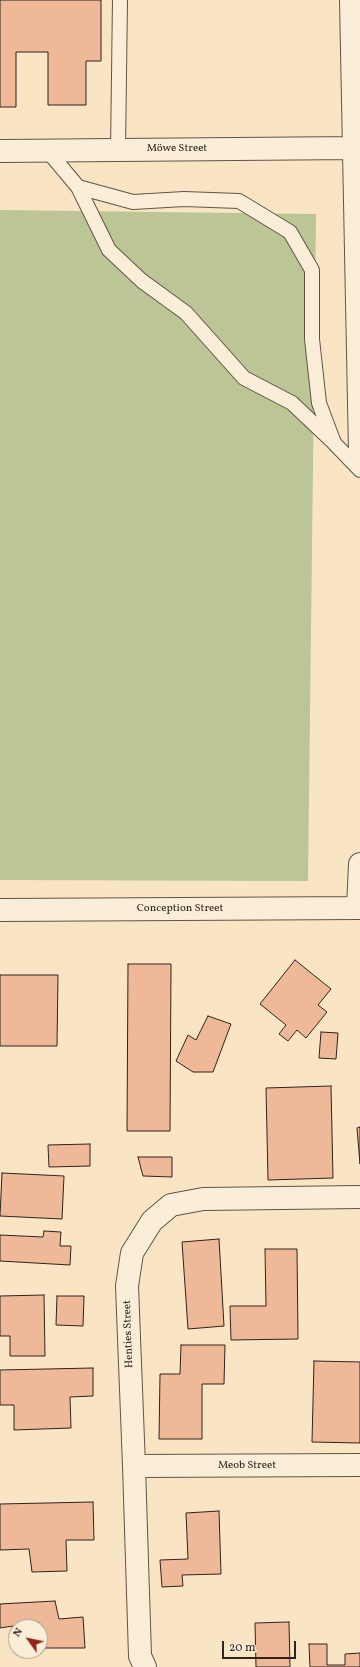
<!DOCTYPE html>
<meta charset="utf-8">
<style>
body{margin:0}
#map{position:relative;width:360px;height:1667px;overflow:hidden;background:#f9e5c4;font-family:Vollkorn,serif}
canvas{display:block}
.north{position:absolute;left:8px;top:1619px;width:40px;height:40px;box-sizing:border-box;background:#fbeed9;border:1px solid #aa9d8d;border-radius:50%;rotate:303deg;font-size:11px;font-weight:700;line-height:16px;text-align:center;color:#30231b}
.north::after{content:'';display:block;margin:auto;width:14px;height:18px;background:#8f2418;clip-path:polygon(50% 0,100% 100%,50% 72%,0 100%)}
.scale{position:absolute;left:222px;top:1641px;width:74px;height:18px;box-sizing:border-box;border:2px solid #30231b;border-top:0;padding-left:5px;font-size:12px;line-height:14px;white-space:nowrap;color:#30231b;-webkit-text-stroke:3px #fbeed9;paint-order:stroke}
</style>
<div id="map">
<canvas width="360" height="1667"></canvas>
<div class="north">N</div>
<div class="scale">20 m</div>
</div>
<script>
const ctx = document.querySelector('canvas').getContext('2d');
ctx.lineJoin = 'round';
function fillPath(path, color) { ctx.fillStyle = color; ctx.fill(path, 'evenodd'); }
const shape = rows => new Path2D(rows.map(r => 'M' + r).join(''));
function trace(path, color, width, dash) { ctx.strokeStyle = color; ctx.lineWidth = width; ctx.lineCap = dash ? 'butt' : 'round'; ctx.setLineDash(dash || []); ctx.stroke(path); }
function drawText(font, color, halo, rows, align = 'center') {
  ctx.font = font + ' Vollkorn,serif'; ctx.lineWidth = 3; ctx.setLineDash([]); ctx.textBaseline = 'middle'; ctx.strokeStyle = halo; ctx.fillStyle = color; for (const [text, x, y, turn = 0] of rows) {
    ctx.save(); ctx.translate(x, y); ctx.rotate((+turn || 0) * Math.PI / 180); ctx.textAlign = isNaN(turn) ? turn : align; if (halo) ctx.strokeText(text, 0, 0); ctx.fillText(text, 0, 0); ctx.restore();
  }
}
const green = shape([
 [0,210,316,214,308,881,0,880]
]);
const building = shape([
 [0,0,101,0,101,61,86,61,86,105,48,105,48,52,16,52,16,107,0,107,0,0],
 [295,960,331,989,318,1005,327,1012,306,1038,297,1030,288,1041,279,1034,286,1025,260,1004,295,960],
 [128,964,171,964,170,1131,127,1131,128,964],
 [0,975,58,975,57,1046,0,1046,0,975],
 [208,1016,231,1024,213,1072,193,1072,176,1061,188,1035,196,1040,208,1016],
 [321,1032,338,1033,336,1059,319,1058,321,1032],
 [331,1086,333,1178,268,1180,266,1088,331,1086],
 [360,1127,360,1164,357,1128,360,1127],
 [90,1144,90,1166,49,1167,48,1145,90,1144],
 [138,1157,172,1157,172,1177,143,1176,138,1157],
 [2,1173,64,1176,62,1219,0,1216,2,1173],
 [44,1231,61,1232,60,1246,71,1246,70,1265,0,1261,0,1235,43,1237,44,1231],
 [219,1239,224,1326,188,1329,182,1242,219,1239],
 [265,1249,297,1249,298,1339,231,1340,230,1306,266,1306,265,1249],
 [44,1295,45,1356,10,1356,10,1336,0,1336,0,1296,44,1295],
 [57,1296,84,1296,83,1326,56,1325,57,1296],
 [181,1345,225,1345,224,1384,202,1384,202,1439,159,1439,160,1374,180,1374,181,1345],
 [314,1361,360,1362,360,1443,312,1442,314,1361],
 [93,1368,93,1396,70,1397,71,1428,14,1430,14,1405,0,1405,0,1370,93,1368],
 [93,1502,94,1540,66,1540,67,1571,32,1572,29,1549,0,1550,0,1504,93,1502],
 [219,1511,221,1574,182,1575,183,1586,162,1587,160,1560,188,1559,186,1513,219,1511],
 [55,1601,59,1619,83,1617,85,1648,40,1648,40,1627,16,1627,16,1647,13,1647,13,1626,0,1628,0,1604,55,1601],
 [289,1622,290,1667,256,1667,255,1623,289,1622],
 [309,1644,327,1644,327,1665,345,1665,345,1654,360,1653,360,1667,310,1667,309,1644]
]);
const lane = shape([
 [47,150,78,187,133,202,184,199,239,201,290,232,312,270,312,339,319,403,334,443,360,470],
 [118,150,120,0],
 [78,187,109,250,142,281,186,313,244,378,292,403,331,440]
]);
const street = shape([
 [351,0,360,453],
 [0,151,354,148],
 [358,908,360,864],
 [0,910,360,908],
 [134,1466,360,1465],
 [145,1667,140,1656,134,1466,127,1286,132,1253,152,1221,171,1205,203,1199,360,1197]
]);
const streetNames = [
 ["Möwe Street",177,149],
 ["Conception Street",180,909],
 ["Henties Street",129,1334,-92],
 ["Meob Street",247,1466]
];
fillPath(green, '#bcc595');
fillPath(building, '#eeb899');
trace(building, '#30231b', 1);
trace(lane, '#625445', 16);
trace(street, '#625445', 24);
trace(lane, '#fbeed9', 14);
trace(street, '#fbeed9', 22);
drawText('11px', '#30231b', '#fbeed9', streetNames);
</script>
